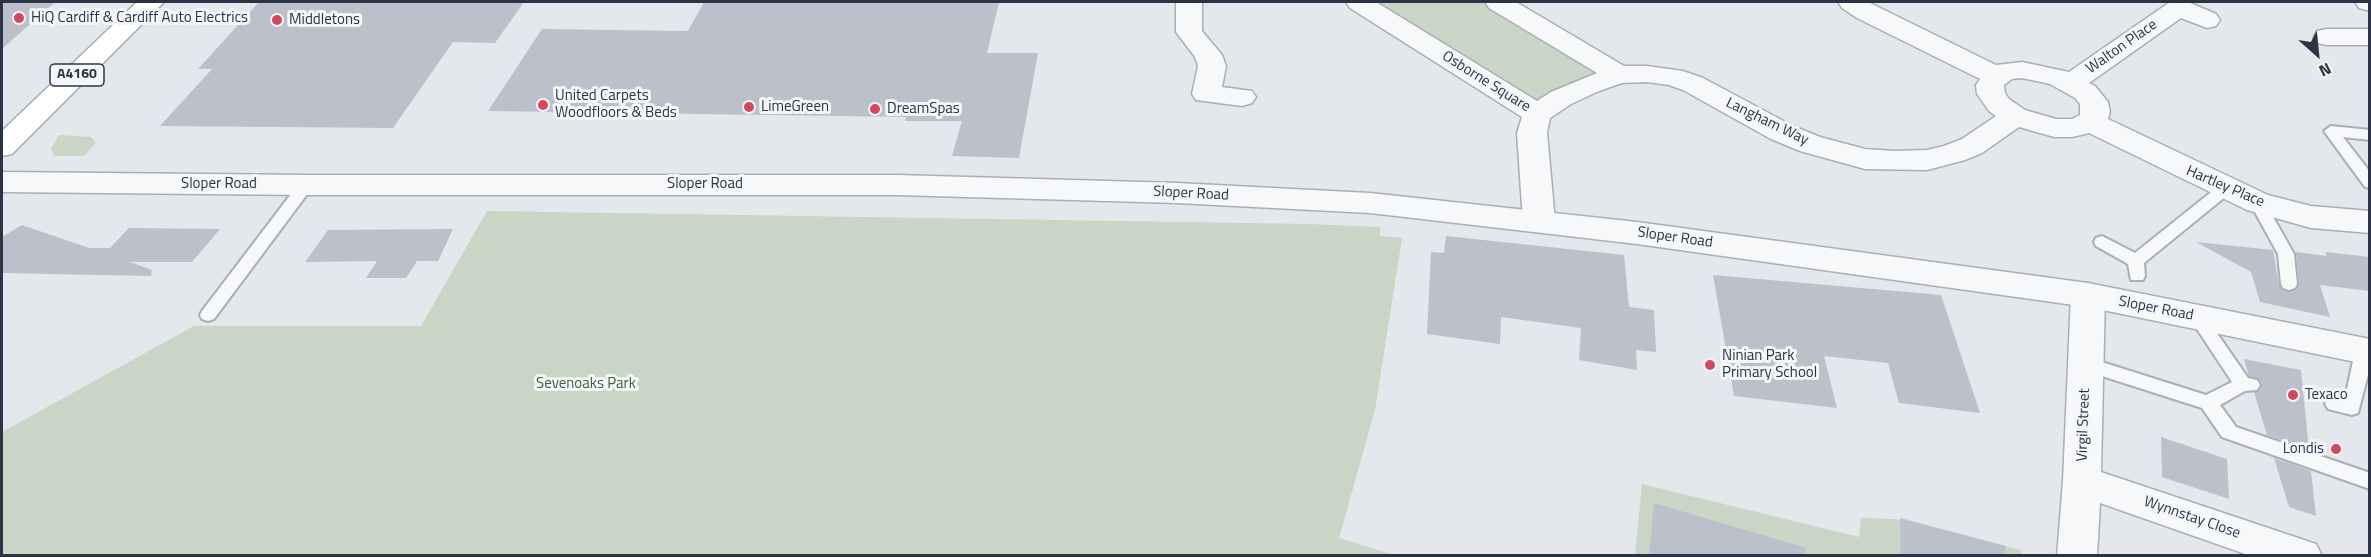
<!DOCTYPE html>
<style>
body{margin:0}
#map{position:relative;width:2371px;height:557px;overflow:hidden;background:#e4e7ec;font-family:"Titillium Web",sans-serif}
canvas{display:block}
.frame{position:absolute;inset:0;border:3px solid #2b3445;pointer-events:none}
.north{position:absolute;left:2287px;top:24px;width:60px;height:60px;-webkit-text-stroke:4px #f4f6f9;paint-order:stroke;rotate:153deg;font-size:16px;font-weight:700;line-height:24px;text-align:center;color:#2b3445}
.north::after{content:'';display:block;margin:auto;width:21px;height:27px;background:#2b3445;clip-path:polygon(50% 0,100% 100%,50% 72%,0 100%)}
</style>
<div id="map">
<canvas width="2371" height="557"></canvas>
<div class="frame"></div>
<div class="north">N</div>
</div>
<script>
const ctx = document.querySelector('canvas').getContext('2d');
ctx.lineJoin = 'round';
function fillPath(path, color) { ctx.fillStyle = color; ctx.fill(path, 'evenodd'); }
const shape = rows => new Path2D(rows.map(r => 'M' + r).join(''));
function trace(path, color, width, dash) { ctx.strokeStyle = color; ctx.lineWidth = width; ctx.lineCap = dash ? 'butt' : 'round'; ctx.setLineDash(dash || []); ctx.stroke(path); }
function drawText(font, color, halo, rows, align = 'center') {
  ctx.font = font + ' "Titillium Web",sans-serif'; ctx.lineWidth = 6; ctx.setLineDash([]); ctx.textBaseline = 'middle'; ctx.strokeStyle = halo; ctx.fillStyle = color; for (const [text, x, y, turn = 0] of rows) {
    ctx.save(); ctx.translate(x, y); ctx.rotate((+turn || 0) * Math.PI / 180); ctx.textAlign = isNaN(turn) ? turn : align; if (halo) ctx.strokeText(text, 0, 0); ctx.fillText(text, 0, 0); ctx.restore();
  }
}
const green = shape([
 [1359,2,1498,2,1619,75,1537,114],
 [59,135,91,137,96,143,84,156,54,156,51,149],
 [487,211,1310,224,1380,227,1380,236,1402,238,1375,410,1339,538,1394,555,2,555,2,432,194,326,421,326],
 [1642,484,1859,537,1861,518,1894,519,2021,550,2021,556,1635,556]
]);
const building = shape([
 [2,2,55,2,2,49],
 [259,2,524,2,495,43,453,42,393,128,160,126,212,69,198,69],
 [704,2,999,2,987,53,1038,53,1019,158,952,156,962,121,905,121,906,117,488,111,542,29,688,31],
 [22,225,89,248,110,248,129,228,220,229,192,262,130,262,152,270,151,276,2,273,2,237],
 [453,229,438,261,417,261,406,278,366,278,377,261,305,262,328,230],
 [1446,236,1624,255,1629,307,1654,310,1656,352,1636,350,1637,370,1579,360,1581,328,1501,317,1500,344,1427,334,1431,252,1444,253],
 [2196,242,2273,250,2279,285,2282,290,2288,292,2296,290,2299,284,2296,252,2327,256,2325,252,2370,257,2370,291,2320,285,2330,317,2260,302,2251,272],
 [1713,275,1941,295,1980,413,1899,403,1888,363,1824,356,1837,408,1734,396],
 [2244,359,2301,370,2309,450,2267,435,2254,392,2259,391,2262,384,2257,378,2249,376],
 [2161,437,2227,459,2229,499,2162,477],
 [2274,458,2311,471,2316,516,2289,507],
 [1654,503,1806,548,1805,555,1649,555],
 [1900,518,2006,546,2004,555,1901,555]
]);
const service = shape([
 [2331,126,2370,130,2370,140,2343,137,2370,172,2370,188,2365,187,2324,131,2331,126],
 [306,180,311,181,314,185,311,189,214,319,208,321,202,319,200,315,202,311,301,181,306,180],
 [2225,184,2233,189,2230,193,2144,263,2145,276,2143,280,2131,280,2128,264,2096,246,2094,242,2096,238,2102,236,2135,253,2220,185,2225,184],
 [2258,198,2263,199,2294,254,2297,284,2295,288,2289,290,2283,288,2281,284,2278,254,2250,203,2258,198],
 [2197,311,2203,313,2248,378,2257,380,2260,385,2257,390,2245,391,2220,405,2236,427,2370,473,2370,489,2222,437,2202,408,2080,369,2077,364,2080,359,2086,357,2206,395,2232,382,2189,317,2191,313,2197,311],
 [2364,345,2370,346,2370,367,2358,413,2352,415,2328,409,2325,404,2328,399,2334,397,2345,399,2355,351,2358,346,2364,345]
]);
const minor = shape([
 [1176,2,1202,2,1202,31,1222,55,1226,66,1222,87,1252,91,1256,97,1252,103,1242,106,1196,100,1192,94,1198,66,1195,57,1176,32,1176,2],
 [1346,2,1376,2,1537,101,1551,92,1597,73,1489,8,1485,2,1516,2,1624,66,1647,66,1683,71,1703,78,1791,125,1820,137,1865,149,1896,151,1927,150,1944,146,1962,139,1996,116,1989,111,1977,94,1976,85,1980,79,1857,18,1842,8,1838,2,1868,2,1996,65,2022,62,2069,72,2170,2,2188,2,2216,14,2220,20,2216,26,2207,28,2181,18,2089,83,2095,86,2108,102,2110,112,2108,119,2268,195,2311,206,2370,211,2370,233,2311,228,2247,210,2089,133,2072,137,2054,137,2019,127,1982,153,1965,160,1927,170,1865,169,1800,151,1771,139,1683,90,1669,85,1647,82,1622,83,1599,91,1571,104,1550,118,1547,133,1555,221,1550,229,1539,232,1528,229,1523,221,1517,133,1522,117,1350,8,1346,2],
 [2022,78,2050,84,2075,98,2080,104,2080,115,2072,119,2056,119,2025,110,2009,99,2005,93,2004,85,2012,79,2022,78],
 [2355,2,2370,2,2370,11,2359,8,2355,2],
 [2327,29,2370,29,2370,45,2327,45,2317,43,2314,37,2317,31,2327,29],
 [2088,283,2100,287,2105,295,2101,472,2316,544,2322,556,2251,556,2100,503,2097,556,2057,556,2063,481,2071,295,2076,287,2088,283]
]);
const tertiary = shape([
 [2,172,306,175,897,175,1177,183,1370,193,1637,222,2088,283,2370,339,2370,365,2088,307,1637,244,1370,213,1177,203,897,195,306,195,2,192,2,172]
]);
const primary = shape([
 [137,2,164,2,12,154,2,156,2,131,137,2]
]);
const markers = [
 [19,18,6,"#d1495b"],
 [277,20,6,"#d1495b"],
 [543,105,6,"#d1495b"],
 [749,107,6,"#d1495b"],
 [875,109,6,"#d1495b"],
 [1710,365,6,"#d1495b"],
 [2293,395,6,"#d1495b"],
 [2336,449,6,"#d1495b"]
];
const shields = [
 [77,75,54]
];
const shieldNames = [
 ["A4160",77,75]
];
const poiNames = [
 ["HiQ Cardiff & Cardiff Auto Electrics",31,18],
 ["Middletons",289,20],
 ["United Carpets",555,96],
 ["Woodfloors & Beds",555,113],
 ["LimeGreen",761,107],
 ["DreamSpas",887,109],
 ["Ninian Park",1722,356],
 ["Primary School",1722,373],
 ["Texaco",2305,395],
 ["Londis",2324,449,"right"]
];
const streetNames = [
 ["Walton Place",2122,47,-35],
 ["Osborne Square",1486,82,32],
 ["Langham Way",1767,122,26],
 ["Sloper Road",219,184],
 ["Sloper Road",705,184],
 ["Hartley Place",2225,187,23],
 ["Sloper Road",1191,194,3],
 ["Sloper Road",1675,238,8],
 ["Sloper Road",2156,309,11],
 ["Virgil Street",2084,425,-88],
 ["Wynnstay Close",2192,518,19]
];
const parkNames = [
 ["Sevenoaks Park",586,384]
];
fillPath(green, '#c9d6c5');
fillPath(building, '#bbc0ca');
trace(service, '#a9aeb7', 4);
trace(minor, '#a9aeb7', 3);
trace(tertiary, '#a9aeb7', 3);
trace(primary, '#a3abb8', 3);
fillPath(service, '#f7f8fa');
fillPath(minor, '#f7f8fa');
fillPath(tertiary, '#f7f8fa');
fillPath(primary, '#fff');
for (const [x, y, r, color] of markers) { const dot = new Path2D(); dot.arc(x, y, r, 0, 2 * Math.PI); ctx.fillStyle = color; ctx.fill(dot); trace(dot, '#f4f6f9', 2); }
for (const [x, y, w] of shields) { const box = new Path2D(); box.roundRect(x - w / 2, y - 11, w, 22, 4.5); ctx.fillStyle = '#f4f6f9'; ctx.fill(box); trace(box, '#2b3445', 1.5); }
drawText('bold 14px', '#2b3445', null, shieldNames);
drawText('15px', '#2b3445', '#f4f6f9', poiNames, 'left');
drawText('15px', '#2b3445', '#f4f6f9', streetNames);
drawText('15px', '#3f6138', '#f4f6f9', parkNames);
</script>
